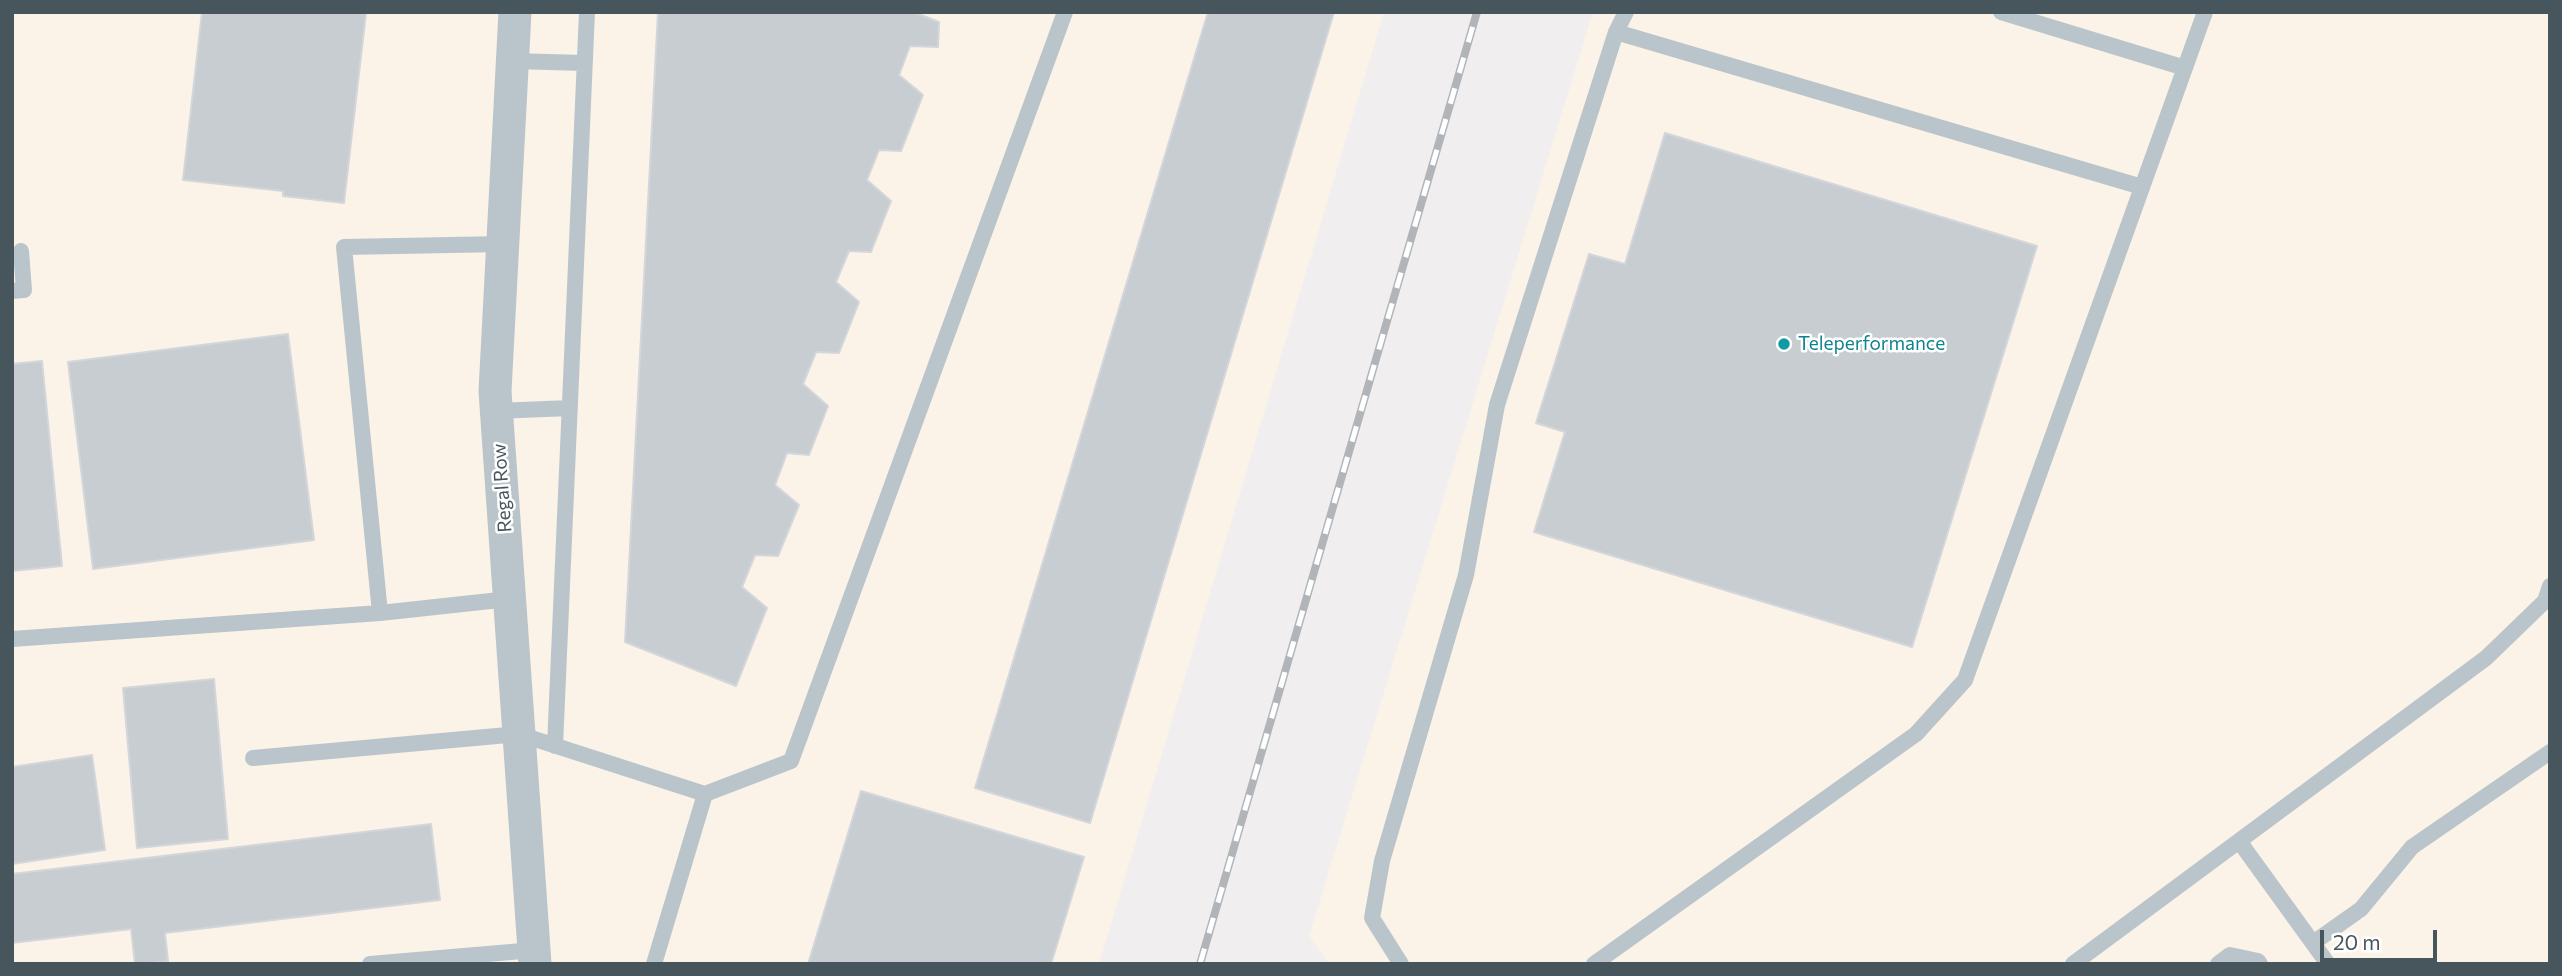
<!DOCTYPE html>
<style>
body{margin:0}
#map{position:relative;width:2562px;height:976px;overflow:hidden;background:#f1eeef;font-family:Commissioner,sans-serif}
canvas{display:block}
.frame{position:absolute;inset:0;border:14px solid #47555c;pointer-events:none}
.scale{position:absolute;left:2320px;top:930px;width:117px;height:32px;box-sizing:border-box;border:4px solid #47555c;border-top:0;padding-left:9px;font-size:21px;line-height:24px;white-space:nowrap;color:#47555c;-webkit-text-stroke:5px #fff;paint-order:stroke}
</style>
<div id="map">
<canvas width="2562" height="976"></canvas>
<div class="frame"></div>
<div class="scale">20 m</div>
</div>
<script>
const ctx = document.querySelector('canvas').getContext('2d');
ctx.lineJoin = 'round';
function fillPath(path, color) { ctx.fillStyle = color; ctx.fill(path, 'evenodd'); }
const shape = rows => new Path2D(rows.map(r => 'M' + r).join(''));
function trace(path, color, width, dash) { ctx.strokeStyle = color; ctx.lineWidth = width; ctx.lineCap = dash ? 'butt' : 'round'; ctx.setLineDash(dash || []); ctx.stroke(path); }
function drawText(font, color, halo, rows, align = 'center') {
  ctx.font = font + ' Commissioner,sans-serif'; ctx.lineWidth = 5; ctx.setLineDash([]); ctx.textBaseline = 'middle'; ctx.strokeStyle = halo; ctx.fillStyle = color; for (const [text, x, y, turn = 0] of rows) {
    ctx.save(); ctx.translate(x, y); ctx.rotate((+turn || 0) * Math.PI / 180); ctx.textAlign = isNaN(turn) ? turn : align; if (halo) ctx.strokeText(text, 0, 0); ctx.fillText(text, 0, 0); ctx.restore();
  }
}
const commercial = shape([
 [12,12,1384,12,1099,964,12,964],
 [1593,12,2550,12,2550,964,1329,964,1309,936]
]);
const building = shape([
 [202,12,366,13,344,203,283,196,283,191,183,180,202,12],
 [658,12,913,12,939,22,938,47,910,46,899,75,923,95,901,151,879,150,867,180,891,201,871,252,849,251,836,282,859,302,839,353,816,352,803,384,828,406,809,455,787,453,775,485,799,505,778,556,755,555,742,587,767,608,736,686,625,642,658,12],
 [1208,12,1334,12,1090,823,975,788,1208,12],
 [1665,133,2037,246,1912,647,1534,532,1565,432,1536,423,1589,254,1625,264,1665,133],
 [288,334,314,540,93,569,68,362,288,334],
 [42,361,62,566,12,571,12,364,42,361],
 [214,679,228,839,137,848,123,688,214,679],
 [92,755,105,850,12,864,12,767,92,755],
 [861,791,1084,857,1051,964,808,964,861,791],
 [431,824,440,900,165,933,168,961,142,964,135,964,131,929,12,943,12,874,431,824]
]);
const service = shape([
 [2001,12,2185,68],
 [1616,32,2142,187],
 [513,61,584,63],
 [12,291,24,290,21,251],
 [496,411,570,408],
 [380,613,509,599],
 [12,639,380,613,344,247,503,244],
 [555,746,587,12],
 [253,758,519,734,705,794,791,761,1065,12],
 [2239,841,2328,964],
 [2313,943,2361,909,2412,847,2550,752],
 [370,964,534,950],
 [654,964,705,794],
 [1401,964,1372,918,1382,861,1466,575,1497,405,1616,32,1626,12],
 [1594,964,1916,734,1965,680,2205,12],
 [2073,964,2486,658,2545,601,2550,586],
 [2218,964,2230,955,2258,961,2260,964]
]);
const minor = shape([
 [515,12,495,391,535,964]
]);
const rail = shape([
 [1200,964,1477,12]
]);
const markers = [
 [1784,344,7,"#0f9aa8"]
];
const cultureNames = [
 ["Teleperformance",1798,344]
];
const streetNames = [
 ["Regal Row",502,488,-94]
];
fillPath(commercial, '#fbf3e8');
fillPath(building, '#c8cdd1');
trace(building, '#d3d6da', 2);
trace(service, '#bac5cb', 16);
trace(minor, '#bac5cb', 33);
trace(rail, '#b1b5b9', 8);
trace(rail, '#fff', 5, [16]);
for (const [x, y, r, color] of markers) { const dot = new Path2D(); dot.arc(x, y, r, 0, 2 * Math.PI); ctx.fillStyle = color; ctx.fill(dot); trace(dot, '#fff', 2.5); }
drawText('19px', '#0d838f', '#fff', cultureNames, 'left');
drawText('19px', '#47555c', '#fff', streetNames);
</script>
